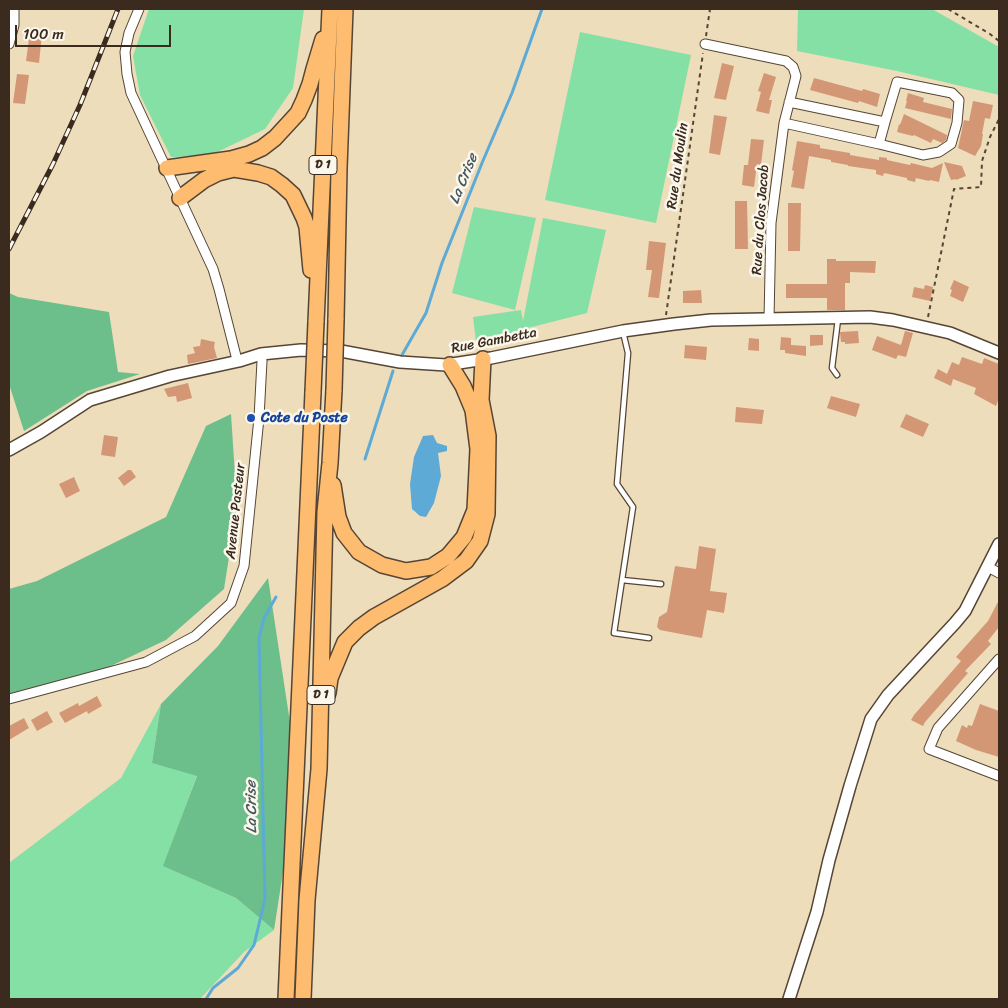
<!DOCTYPE html>
<style>
body{margin:0}
#map{position:relative;width:1008px;height:1008px;overflow:hidden;background:#edddba;font-family:Sriracha,sans-serif}
canvas{display:block}
.frame{position:absolute;inset:0;border:10px solid #3b2a1e;pointer-events:none}
.scale{position:absolute;left:15px;top:25px;width:156px;height:22px;box-sizing:border-box;border:2px solid #3b2a1e;border-top:0;padding-left:6px;font-size:15px;line-height:18px;white-space:nowrap;color:#3b2a1e;-webkit-text-stroke:4px #fbf7ec;paint-order:stroke}
</style>
<div id="map">
<canvas width="1008" height="1008"></canvas>
<div class="frame"></div>
<div class="scale">100 m</div>
</div>
<script>
const ctx = document.querySelector('canvas').getContext('2d');
ctx.lineJoin = 'round';
function fillPath(path, color) { ctx.fillStyle = color; ctx.fill(path, 'evenodd'); }
const shape = rows => new Path2D(rows.map(r => 'M' + r).join(''));
function trace(path, color, width, dash) { ctx.strokeStyle = color; ctx.lineWidth = width; ctx.lineCap = dash ? 'butt' : 'round'; ctx.setLineDash(dash || []); ctx.stroke(path); }
function drawText(font, color, halo, rows, align = 'center') {
  ctx.font = font + ' Sriracha,sans-serif'; ctx.lineWidth = 5; ctx.setLineDash([]); ctx.textBaseline = 'middle'; ctx.strokeStyle = halo; ctx.fillStyle = color; for (const [text, x, y, turn = 0] of rows) {
    ctx.save(); ctx.translate(x, y); ctx.rotate((+turn || 0) * Math.PI / 180); ctx.textAlign = isNaN(turn) ? turn : align; if (halo) ctx.strokeText(text, 0, 0); ctx.fillText(text, 0, 0); ctx.restore();
  }
}
const green = shape([
 [149,9,304,9,293,88,265,129,209,156,171,157,140,95,133,56],
 [798,9,932,9,999,47,999,95,897,71,797,51],
 [580,32,691,55,656,223,545,200],
 [474,207,536,218,515,310,452,293],
 [543,218,606,230,587,313,524,329,525,335,476,342,473,317,521,310,523,321],
 [161,704,152,763,197,775,164,866,236,898,274,930,244,952,200,999,9,999,9,863,121,778]
]);
const forest = shape([
 [9,293,18,297,109,312,118,372,140,374,87,391,24,431,9,384],
 [231,414,237,506,224,589,166,640,81,680,9,697,9,589,37,581,166,517,206,426],
 [268,578,298,775,274,930,236,898,163,866,197,776,152,763,161,704,218,646]
]);
const water = shape([
 [433,435,437,443,447,446,447,451,438,453,441,476,434,503,426,517,420,516,412,509,410,484,414,457,423,436]
]);
const stream = shape([
 [402,355,426,313,442,263,482,163,512,93,542,9],
 [365,459,393,371],
 [206,999,213,988,238,968,254,945,265,899,259,638,264,618,276,597]
]);
const building = shape([
 [30,32,42,34,39,63,26,61],
 [722,63,734,66,726,100,714,98],
 [764,73,776,77,769,100,772,100,769,114,756,111,761,92,758,91],
 [17,74,29,75,25,104,13,103],
 [814,78,862,91,863,89,880,94,877,107,859,101,858,103,810,90],
 [908,93,924,98,923,102,952,109,951,119,905,108,907,101,906,101],
 [973,101,993,105,990,119,985,118,982,134,983,134,981,146,975,156,958,148,964,120,969,121],
 [904,114,947,135,946,140,942,143,933,139,931,143,914,135,913,136,897,132,899,124,900,125],
 [714,115,727,117,720,155,709,153],
 [751,139,764,140,761,165,757,164,754,187,742,185,744,165,748,165],
 [797,141,820,145,820,148,850,153,850,155,879,160,879,157,887,158,887,160,910,165,911,163,932,168,943,163,939,182,930,180,929,181,916,178,915,182,907,180,907,178,884,173,883,176,876,174,876,170,848,166,848,165,831,162,831,160,809,156,804,189,791,187,794,171,792,170],
 [944,162,962,166,966,176,956,180,956,179,951,180],
 [735,201,747,201,748,249,735,249],
 [788,203,801,203,800,251,788,251],
 [649,241,666,243,659,298,648,297,652,270,646,270],
 [827,259,836,259,836,261,876,261,875,273,850,272,850,283,845,283,845,310,827,310,827,298,786,298,786,284,827,284],
 [954,280,969,287,963,302,950,296,952,290,950,289],
 [925,285,933,287,930,301,912,297,914,287,924,289],
 [701,290,702,303,683,303,683,291],
 [858,331,859,343,845,344,845,342,841,342,840,332],
 [905,331,913,333,906,357,898,355,896,359,872,350,877,336,901,345],
 [810,335,823,335,823,345,810,346],
 [781,337,791,338,791,345,806,346,806,356,785,353,785,350,780,350],
 [749,338,759,339,759,351,748,350],
 [201,339,215,342,214,347,217,358,188,364,187,355,195,353,193,347,200,346],
 [685,345,707,347,706,360,684,358],
 [962,357,982,364,984,358,999,364,999,398,996,406,974,394,976,388,953,379,951,386,934,378,938,369,947,374,952,362,959,365],
 [188,383,192,398,177,402,176,396,168,397,164,389],
 [831,396,860,404,856,417,827,408],
 [736,407,764,410,762,424,735,422],
 [906,414,929,424,923,437,900,427],
 [104,435,118,437,115,457,101,455],
 [128,470,131,470,136,477,124,486,118,478],
 [74,477,80,491,66,498,59,484],
 [699,546,716,549,710,591,727,593,724,613,707,610,702,638,660,630,657,627,659,617,667,612,675,566,696,569],
 [999,600,999,627,988,641,991,644,965,671,968,673,925,722,923,726,911,720,914,715,961,661,956,657,988,621],
 [97,696,102,706,88,714,87,711,65,723,59,713,78,703,79,706],
 [980,704,999,711,999,757,976,750,956,741,962,725,967,728,968,725,972,726],
 [47,711,53,722,37,731,31,720],
 [24,718,29,728,9,740,9,726]
]);
const path = shape([
 [948,9,990,34,999,41],
 [706,36,710,9],
 [666,315,703,53],
 [928,317,954,189,981,187,982,161,990,137,999,119]
]);
const service = shape([
 [623,332,628,353,617,484,633,507,614,633,649,638],
 [837,375,832,368,838,319],
 [622,580,661,584]
]);
const minor = shape([
 [139,9,129,33,125,52,127,74,131,93,213,269,219,289,236,356,239,361],
 [9,44,14,25,14,9],
 [705,44,786,61,793,67,796,76,784,123,771,223,769,319],
 [789,102,885,122],
 [784,123,879,144,923,155,939,152,951,144,957,123,959,100,952,93,897,82,885,122,879,144],
 [988,567,999,573],
 [999,659,938,728,929,749,999,776],
 [9,699,146,662,195,636,231,603,244,566,259,418,262,361,261,354]
]);
const tertiary = shape([
 [9,450,41,432,90,400,170,376,239,361,261,354,301,350,341,351,400,362,446,365,491,358,623,331,674,324,711,320,870,317,893,320,950,333,999,353],
 [789,999,817,912,829,860,850,786,871,719,888,695,955,623,965,611,999,544]
]);
const trunk = shape([
 [167,168,231,159,249,154,262,148,275,138,287,125,298,113,304,100,310,84,314,69,323,39],
 [180,198,204,180,218,173,234,169,258,173,271,177,282,185,293,195,304,218,307,227,311,270],
 [336,320,339,168,345,9],
 [316,322,330,9],
 [333,485,338,517,344,533,359,552,382,565,406,571,431,567,448,556,464,537,475,510,478,449,473,410,463,386,450,365],
 [328,693,330,678,345,642,359,628,374,617,442,579,466,561,480,541,487,514,488,436,481,400,483,359],
 [286,999,313,392],
 [303,999,307,900,319,769,325,512,330,463,334,390]
]);
const rail = shape([
 [9,249,53,164,80,105,118,9]
]);
const trunkBridge = shape([
 [334,390,336,320],
 [313,392,316,322]
]);
const markers = [
 [251,418,5,"#1a4fb4"]
];
const shields = [
 [323,165,28],
 [321,695,28]
];
const shieldNames = [
 ["D 1",323,165],
 ["D 1",321,695]
];
const streetNames = [
 ["Rue du Moulin",678,166,-82],
 ["Rue du Clos Jacob",761,220,-86],
 ["Rue Gambetta",494,341,-11],
 ["Avenue Pasteur",236,511,-84]
];
const transitNames = [
 ["Cote du Poste",261,418]
];
const waterNames = [
 ["La Crise",464,179,-68],
 ["La Crise",252,807,-91]
];
fillPath(green, '#85e0a6');
fillPath(forest, '#6cbe8b');
fillPath(water, '#5caad5');
trace(stream, '#5caad5', 3);
fillPath(building, '#d49776');
trace(service, '#564535', 7);
trace(minor, '#564535', 11);
trace(tertiary, '#564535', 14);
trace(trunk, '#564535', 18);
trace(path, '#564535', 2, [4, 4]);
trace(service, '#fff', 4.5);
trace(minor, '#fff', 9);
trace(tertiary, '#fff', 11);
trace(trunk, '#fdbc6f', 15);
trace(rail, '#3b2a1e', 5);
trace(rail, '#fbf7ec', 3, [9]);
trace(trunkBridge, '#564535', 18, []);
trace(trunkBridge, '#fdbc6f', 15);
for (const [x, y, r, color] of markers) { const dot = new Path2D(); dot.arc(x, y, r, 0, 2 * Math.PI); ctx.fillStyle = color; ctx.fill(dot); trace(dot, '#fbf7ec', 2); }
for (const [x, y, w] of shields) { const box = new Path2D(); box.roundRect(x - w / 2, y - 9.5, w, 19, 4); ctx.fillStyle = '#fbf7ec'; ctx.fill(box); trace(box, '#3b2a1e', 1); }
drawText('bold 12px', '#3b2a1e', null, shieldNames);
drawText('14px', '#3b2a1e', '#fbf7ec', streetNames);
drawText('bold 14px', '#164399', '#fbf7ec', transitNames, 'left');
drawText('italic 15px', '#47575e', '#fbf7ec', waterNames);
</script>
